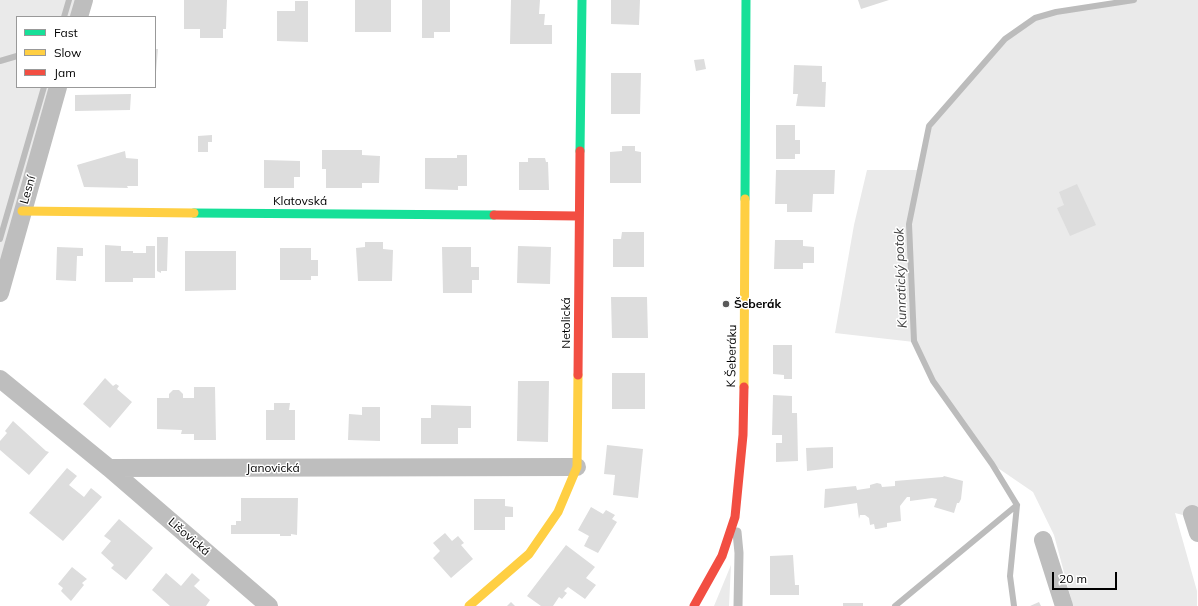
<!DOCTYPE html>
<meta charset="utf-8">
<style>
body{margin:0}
#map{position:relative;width:1198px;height:606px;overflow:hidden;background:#fff;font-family:Mulish,sans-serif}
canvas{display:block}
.legend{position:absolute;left:16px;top:16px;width:140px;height:72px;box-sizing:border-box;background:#fff;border:1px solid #999;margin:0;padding:5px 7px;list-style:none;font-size:12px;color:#000}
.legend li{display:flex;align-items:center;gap:8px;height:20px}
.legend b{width:20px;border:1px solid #999}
.scale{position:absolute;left:1052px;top:572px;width:65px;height:18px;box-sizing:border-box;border:2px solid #000;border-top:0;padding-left:5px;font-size:12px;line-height:14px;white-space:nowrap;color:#000;-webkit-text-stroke:3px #fff;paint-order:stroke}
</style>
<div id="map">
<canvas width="1198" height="606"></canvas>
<ul class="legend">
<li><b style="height:5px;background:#16e098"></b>Fast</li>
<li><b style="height:5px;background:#ffcf43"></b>Slow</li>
<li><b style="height:5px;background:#f24e42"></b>Jam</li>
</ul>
<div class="scale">20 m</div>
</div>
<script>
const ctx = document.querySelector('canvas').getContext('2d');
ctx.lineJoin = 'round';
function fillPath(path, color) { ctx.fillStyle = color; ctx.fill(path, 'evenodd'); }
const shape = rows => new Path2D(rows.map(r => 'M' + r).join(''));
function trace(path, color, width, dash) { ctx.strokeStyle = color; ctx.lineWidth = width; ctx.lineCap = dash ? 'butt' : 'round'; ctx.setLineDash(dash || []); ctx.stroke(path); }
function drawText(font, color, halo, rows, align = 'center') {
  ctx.font = font + ' Mulish,sans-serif'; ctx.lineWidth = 3; ctx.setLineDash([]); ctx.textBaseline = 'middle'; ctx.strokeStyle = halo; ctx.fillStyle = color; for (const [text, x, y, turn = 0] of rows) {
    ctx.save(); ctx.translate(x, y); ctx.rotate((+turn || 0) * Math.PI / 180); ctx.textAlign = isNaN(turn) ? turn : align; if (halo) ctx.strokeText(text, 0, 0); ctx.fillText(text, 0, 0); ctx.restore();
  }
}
const green = shape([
 [0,0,84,0,79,17,17,17,17,87,58,87,0,293],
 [1129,0,1198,0,1198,519,1175,513,1197,591,1197,606,1073,606,1054,535,1033,492,992,464,933,381,914,342,835,333,854,225,867,170,920,170,928,132,967,82,1005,39,1035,19],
 [731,565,729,606,714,606]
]);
const stream = shape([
 [64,17,69,0],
 [0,61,17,56],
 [0,239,44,87],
 [895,606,1017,505],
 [1014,606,1010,576,1017,505,992,464,933,381,914,341,909,224,929,126,1005,39,1035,18,1056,12,1134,0]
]);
const building = shape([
 [184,0,227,0,226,29,223,29,223,38,200,38,200,29,184,29],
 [355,0,391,0,391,32,355,32],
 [422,0,450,0,450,32,434,32,434,38,422,38],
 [511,0,540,0,539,14,545,14,544,25,552,25,552,44,510,44],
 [611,0,640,0,639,25,611,24],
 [858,0,889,0,861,9],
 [295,1,308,1,308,42,277,41,277,11,295,11],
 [155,49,158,49,156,72,155,72],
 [704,59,706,69,696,71,694,60],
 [794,65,822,66,822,82,826,82,825,107,796,106,798,94,793,94],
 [611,73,641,73,640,114,611,114],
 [131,94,130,110,75,111,75,95],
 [776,125,795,125,795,140,800,140,800,154,795,154,795,159,776,159],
 [212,135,212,142,208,142,208,152,198,152,198,136],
 [622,146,635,146,635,151,641,152,641,183,610,183,610,152,622,151],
 [322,150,362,150,362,155,380,156,379,183,362,183,362,188,326,188,326,169,322,169],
 [125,151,126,158,138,159,138,186,127,186,128,188,84,187,77,165],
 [457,155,467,155,467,186,458,186,458,190,425,189,425,158,457,158],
 [528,158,545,158,546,162,548,162,549,190,519,190,519,162,528,162],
 [264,160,300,161,300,177,294,177,294,188,264,188],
 [776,170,835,170,834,194,813,194,812,212,787,212,787,204,775,204],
 [1077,184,1096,225,1070,236,1057,208,1064,205,1059,192],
 [622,232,644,232,644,267,613,267,613,239,621,239],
 [157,237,168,237,167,271,161,271,161,273,157,271],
 [775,240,803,240,803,246,814,247,814,263,803,263,803,269,774,269],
 [365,242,383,242,383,249,393,250,392,281,358,281,356,248,365,247],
 [105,245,121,246,121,251,133,251,133,253,146,253,146,246,155,246,155,278,133,278,133,282,105,282],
 [518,246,551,247,550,284,517,283],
 [57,247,83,248,83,256,77,256,76,281,56,280],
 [442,247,471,247,471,267,479,267,479,280,472,280,472,293,443,293],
 [280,248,311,248,311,260,318,260,318,276,311,276,311,280,280,280],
 [185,251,236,251,236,290,185,291],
 [611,297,647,297,648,338,612,338],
 [773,345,792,345,792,379,784,379,784,375,773,374],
 [612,373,645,373,645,409,612,409],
 [105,378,113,386,116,384,119,386,117,389,132,402,110,428,83,404],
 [518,381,549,381,548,442,517,441],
 [194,387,215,387,216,440,194,440,194,434,181,434,182,430,157,429,157,398,169,398,169,394,173,390,179,390,183,394,183,398,194,398],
 [773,395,792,396,792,413,797,413,798,461,776,462,776,443,782,443,782,435,772,435],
 [274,403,290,403,289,410,295,410,295,440,266,440,266,410,274,410],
 [431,405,471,406,471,428,458,428,458,444,421,444,421,418,431,418],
 [362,407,380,407,380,441,348,440,349,414,362,415],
 [13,421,46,451,49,452,29,475,0,450,0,441,7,433,5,431],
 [607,445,643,449,638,498,613,495,615,475,604,474],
 [833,447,833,468,807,471,806,448],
 [67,468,77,476,69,485,84,497,91,488,102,497,63,541,29,513],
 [944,476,963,481,961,499,959,503,957,503,954,513,934,507,937,499,932,498,910,501,910,497,907,497,900,506,901,521,887,523,887,527,877,529,875,529,874,524,870,525,869,518,865,515,860,515,859,519,857,503,824,508,825,489,856,486,857,490,870,488,870,485,877,483,881,484,882,487,895,486,895,481,943,477],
 [241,498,298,498,297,535,291,534,291,536,280,536,280,534,231,534,231,525,236,525,236,521,241,521],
 [474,499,505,499,505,506,513,507,513,517,505,517,505,530,474,530],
 [591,507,603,514,606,510,615,515,612,519,617,522,598,553,584,546,589,536,578,530],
 [119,519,153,548,126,580,111,568,114,565,101,553,111,541,104,536],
 [445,533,452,541,458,536,464,543,461,545,473,559,451,578,433,558,440,551,433,543],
 [566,545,595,567,586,578,596,585,585,599,568,587,564,591,567,593,562,599,559,597,553,606,541,606,527,596],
 [793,555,795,585,799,585,799,595,770,595,770,556],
 [72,567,87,579,82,583,84,585,71,601,61,591,63,588,58,584],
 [166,573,181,586,192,573,200,580,194,586,210,600,206,606,170,606,152,590],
 [511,602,515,606,507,606],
 [1039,602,1041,606,1030,606],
 [843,603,863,603,863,606,843,606]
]);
const lane = shape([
 [737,532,739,553,738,606]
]);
const street = shape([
 [79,17,84,0],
 [0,293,58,87],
 [0,379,109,468,269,606],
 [109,468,577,467],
 [1192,514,1198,533],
 [1043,540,1064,606]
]);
const fast = shape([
 [580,151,582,0],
 [745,199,746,0],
 [194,213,494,215]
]);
const slow = shape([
 [22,211,194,213],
 [744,387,745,199],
 [469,606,529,554,558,512,577,467,578,375]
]);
const jam = shape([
 [494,215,579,216],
 [578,375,580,151],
 [694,606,722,556,735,517,743,435,744,387]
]);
const markers = [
 [726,304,4,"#595959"]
];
const streetNames = [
 ["Lesní",28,190,-74],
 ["Klatovská",300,201],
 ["Netolická",566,323,-90],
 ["K Šeberáku",732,356,-89],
 ["Janovická",273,468],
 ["Lišovická",189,537,41]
];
const poiNames = [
 ["Šeberák",734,304]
];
const waterNames = [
 ["Kunratický potok",901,278,-92]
];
fillPath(green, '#eaeaea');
trace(stream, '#bcbcbc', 6);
fillPath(building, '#ddd');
trace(lane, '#bebebe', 9);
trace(street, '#bebebe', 18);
trace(fast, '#16e098', 9);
trace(slow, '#ffcf43', 9);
trace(jam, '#f24e42', 9);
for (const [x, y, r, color] of markers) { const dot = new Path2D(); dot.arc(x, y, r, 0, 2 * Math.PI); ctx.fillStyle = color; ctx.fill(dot); trace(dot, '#fff', 1.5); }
drawText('12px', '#000', '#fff', streetNames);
drawText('bold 12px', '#000', '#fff', poiNames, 'left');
drawText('italic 13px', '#414141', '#fff', waterNames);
</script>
